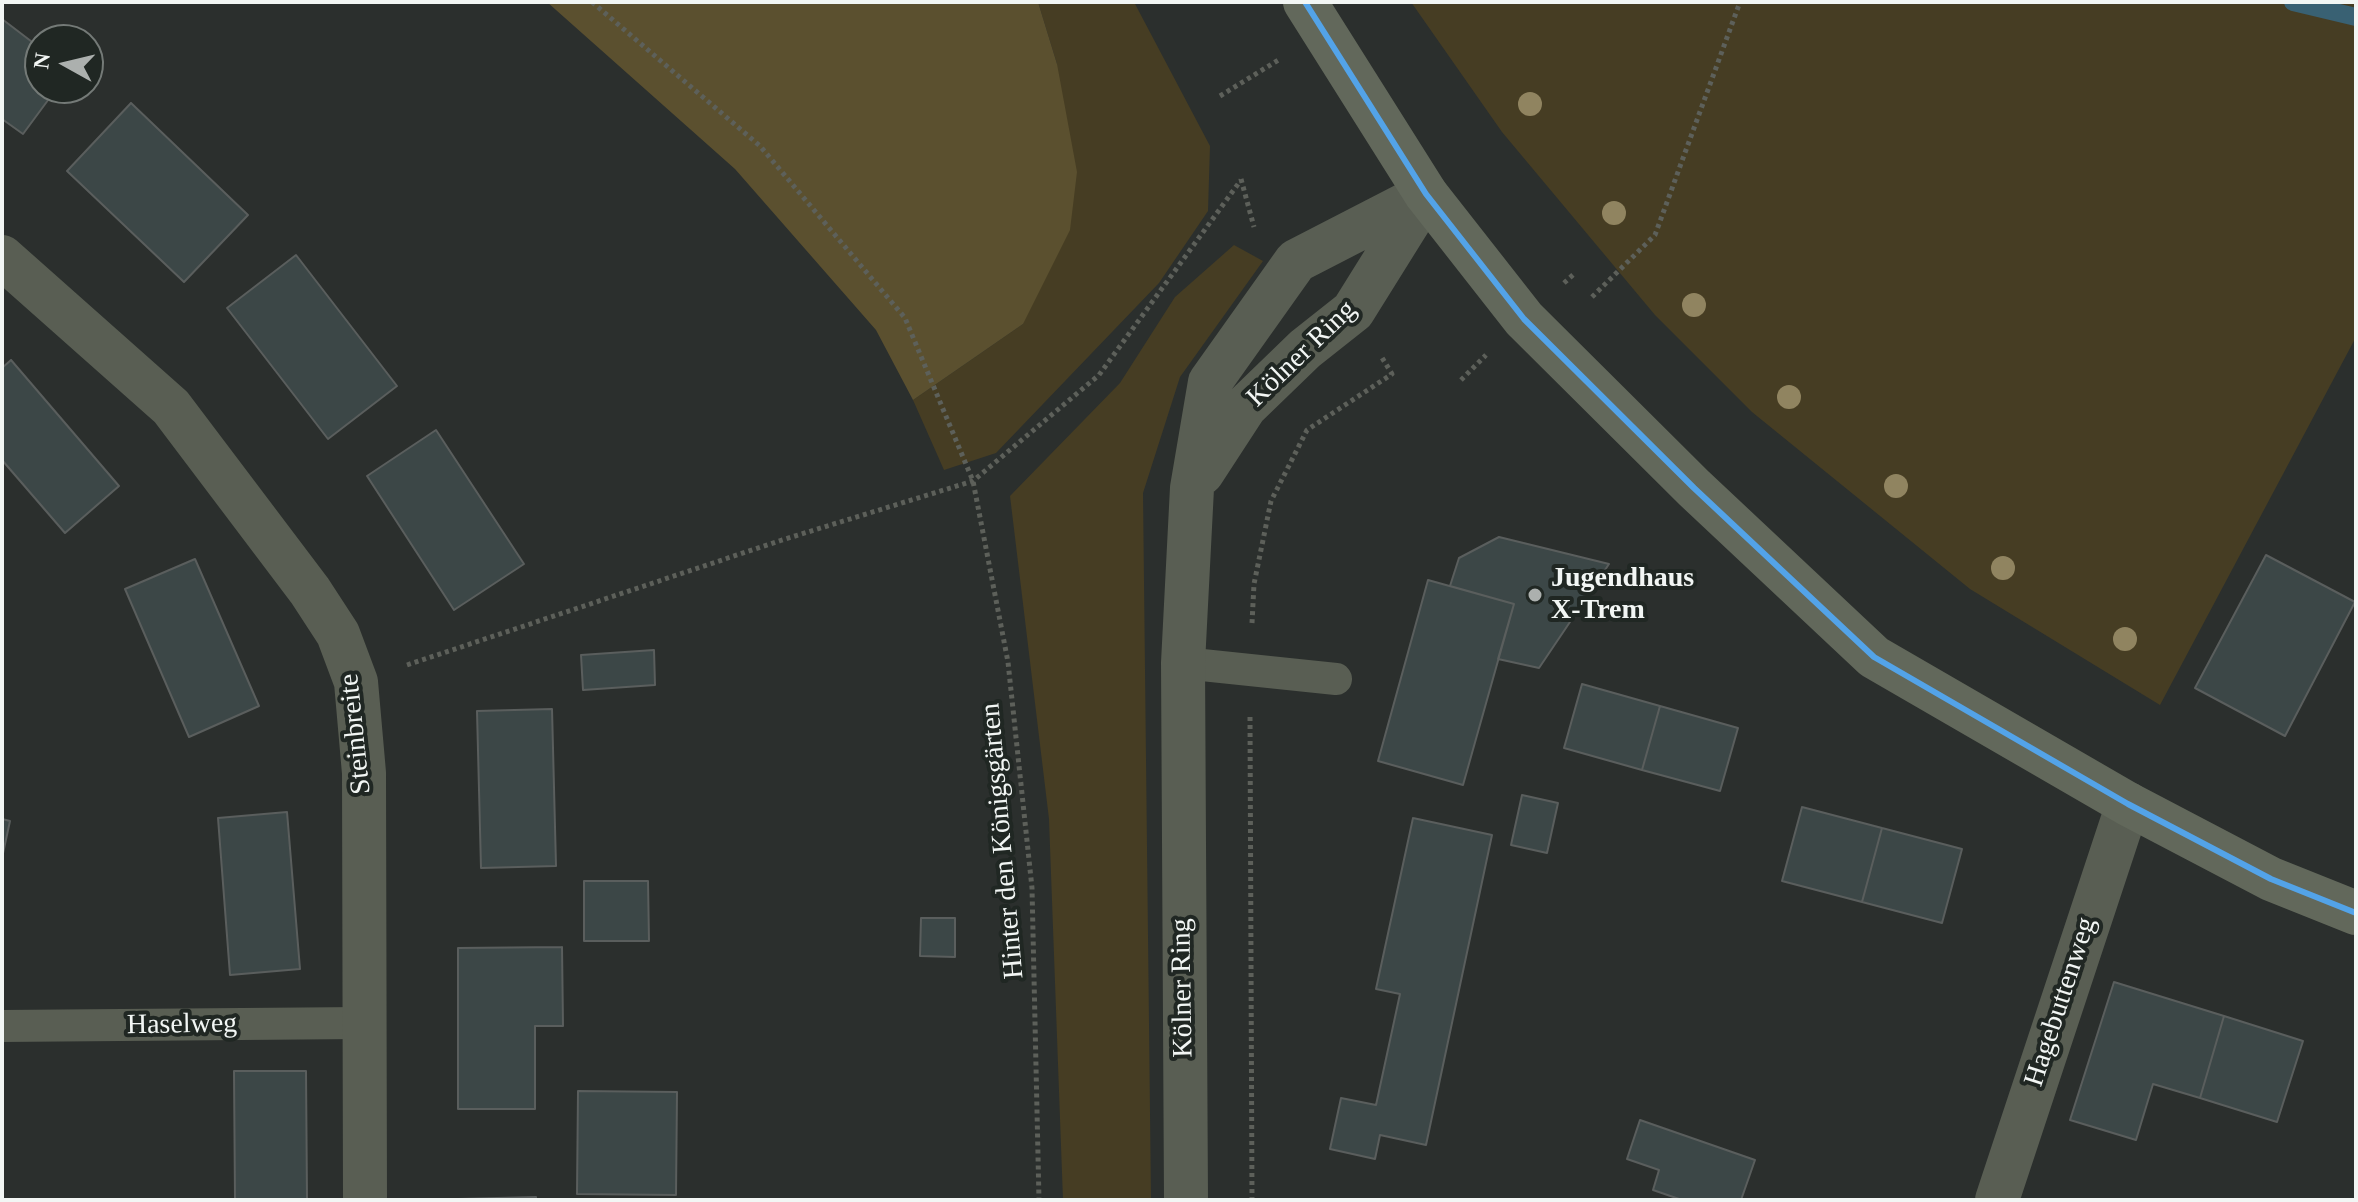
<!DOCTYPE html>
<meta charset="utf-8">
<style>
body{margin:0}
#map{position:relative;width:2358px;height:1202px;overflow:hidden;background:#2b2f2d;font-family:Georgia,serif}
canvas{display:block}
.frame{position:absolute;inset:0;border:4px solid #f2f6f4;pointer-events:none}
.north{position:absolute;left:24px;top:24px;width:80px;height:80px;box-sizing:border-box;background:#202723;border:2px solid #747a77;border-radius:50%;rotate:278deg;font-size:22px;font-weight:700;line-height:32px;text-align:center;color:#f2f6f4}
.north::after{content:'';display:block;margin:auto;width:28px;height:36px;background:#acb0ae;clip-path:polygon(50% 0,100% 100%,50% 72%,0 100%)}
</style>
<div id="map">
<canvas width="2358" height="1202"></canvas>
<div class="frame"></div>
<div class="north">N</div>
</div>
<script>
const ctx = document.querySelector('canvas').getContext('2d');
ctx.lineJoin = 'round';
function fillPath(path, color) { ctx.fillStyle = color; ctx.fill(path, 'evenodd'); }
const shape = rows => new Path2D(rows.map(r => 'M' + r).join(''));
function trace(path, color, width, dash) { ctx.strokeStyle = color; ctx.lineWidth = width; ctx.lineCap = dash ? 'butt' : 'round'; ctx.setLineDash(dash || []); ctx.stroke(path); }
function drawText(font, color, halo, rows, align = 'center') {
  ctx.font = font + ' Georgia,serif'; ctx.lineWidth = 8; ctx.setLineDash([]); ctx.textBaseline = 'middle'; ctx.strokeStyle = halo; ctx.fillStyle = color; for (const [text, x, y, turn = 0] of rows) {
    ctx.save(); ctx.translate(x, y); ctx.rotate((+turn || 0) * Math.PI / 180); ctx.textAlign = isNaN(turn) ? turn : align; if (halo) ctx.strokeText(text, 0, 0); ctx.fillText(text, 0, 0); ctx.restore();
  }
}
const green = shape([
 [1038,2,1134,2,1210,146,1208,211,1159,283,996,453,944,470,913,400,1023,324,1057,64],
 [1411,2,2356,2,2356,337,2160,705,1970,589,1752,412,1655,315,1502,132],
 [1234,245,1263,261,1180,377,1143,493,1151,1200,1063,1200,1049,819,1010,496,1120,383,1175,297]
]);
const forest = shape([
 [547,2,1038,2,1057,64,1077,172,1070,230,1023,324,913,400,876,330,735,169]
]);
const stream = shape([
 [2293,2,2356,17]
]);
const building = shape([
 [2,19,40,48,40,88,57,88,23,134,2,119,2,19],
 [131,103,248,215,184,282,67,171,131,103],
 [296,255,397,386,328,439,227,308,296,255],
 [11,360,119,486,65,533,2,460,2,368,11,360],
 [436,430,524,564,454,610,367,476,436,430],
 [1499,537,1609,564,1539,668,1498,659,1514,604,1450,586,1459,558,1499,537],
 [2266,555,2355,602,2285,736,2195,688,2266,555],
 [195,559,259,706,189,737,125,589,195,559],
 [1428,580,1514,604,1463,785,1378,761,1428,580],
 [654,650,655,685,583,690,581,655,654,650],
 [1582,684,1660,706,1642,770,1564,748,1582,684],
 [1660,706,1738,728,1720,791,1642,770,1660,706],
 [552,709,556,866,481,868,477,711,552,709],
 [1522,795,1558,803,1547,853,1511,845,1522,795],
 [1802,807,1882,828,1862,902,1782,881,1802,807],
 [287,812,300,969,230,975,218,818,287,812],
 [1413,818,1492,835,1426,1145,1380,1135,1375,1159,1330,1149,1341,1098,1376,1105,1400,994,1376,989,1413,818],
 [2,819,10,821,2,858,2,819],
 [1882,828,1962,849,1942,923,1862,902,1882,828],
 [584,881,648,881,649,941,584,941,584,881],
 [921,918,955,918,955,957,920,956,921,918],
 [562,947,563,1026,535,1026,535,1109,458,1109,458,948,562,947],
 [2114,982,2224,1016,2200,1098,2153,1084,2136,1140,2070,1120,2114,982],
 [2224,1016,2303,1041,2277,1122,2200,1098,2224,1016],
 [234,1071,306,1071,307,1200,235,1200,234,1071],
 [578,1091,677,1092,676,1195,577,1194,578,1091],
 [1640,1120,1755,1160,1741,1200,1682,1200,1653,1190,1659,1170,1627,1159,1640,1120],
 [536,1197,536,1200,458,1200,458,1199,536,1197]
]);
const path = shape([
 [592,2,760,146,905,318,973,481,1008,662,1032,888,1039,1200],
 [1220,96,1280,59],
 [1241,179,1254,227],
 [1564,283,1574,274],
 [1592,297,1655,235,1740,2],
 [1461,380,1486,355],
 [1252,623,1254,584,1271,501,1307,430,1392,374,1381,356],
 [407,665,782,540,973,481,1099,375,1241,180],
 [1250,717,1252,1200]
]);
const lane = shape([
 [1183,663,1336,679],
 [2,1026,362,1023]
]);
const street = shape([
 [2,257,171,407,310,591,338,634,356,682,364,773,365,1200],
 [1202,473,1245,407,1305,349,1353,311,1426,194],
 [1186,1200,1183,663,1192,488,1210,382,1296,261,1426,194],
 [1997,1200,2128,804]
]);
const secondary = shape([
 [1305,2,1426,194,1524,319,1694,488,1874,657,2128,804,2271,879,2356,913]
]);
const bus1 = shape([
 [1305,2,1426,194,1524,319,1694,488,1874,657,2128,804,2271,879,2356,913]
]);
const trees = [
 [1530,104],
 [1614,213],
 [1694,305],
 [1789,397],
 [1896,486],
 [2003,568],
 [2125,639]
];
const markers = [
 [1535,595,8,"#acb0ae"]
];
const streetNames = [
 ["Kölner Ring",1302,354,-44],
 ["Steinbreite",356,734,-96],
 ["Hinter den Königsgärten",1003,841,-95],
 ["Kölner Ring",1183,988,-91],
 ["Hagebuttenweg",2061,1002,-72],
 ["Haselweg",182,1025,-1]
];
const poiNames = [
 ["Jugendhaus",1551,579],
 ["X-Trem",1551,611]
];
fillPath(green, '#463d23');
fillPath(forest, '#5b502f');
trace(stream, '#396173', 18);
fillPath(building, '#3c4747');
trace(building, '#5a5e5d', 2);
trace(path, '#5d605a', 5, [4, 4]);
trace(lane, '#595e53', 32);
trace(street, '#595e53', 44);
trace(secondary, '#62685b', 44);
trace(bus1, '#53a3e8', 6);
ctx.fillStyle = '#908460';
for (const [x, y] of trees) { ctx.beginPath(); ctx.arc(x, y, 12, 0, 2 * Math.PI); ctx.fill(); }
for (const [x, y, r, color] of markers) { const dot = new Path2D(); dot.arc(x, y, r, 0, 2 * Math.PI); ctx.fillStyle = color; ctx.fill(dot); trace(dot, '#202723', 3); }
drawText('28px', '#f2f6f4', '#202723', streetNames);
drawText('bold 28px', '#f2f6f4', '#202723', poiNames, 'left');
</script>
